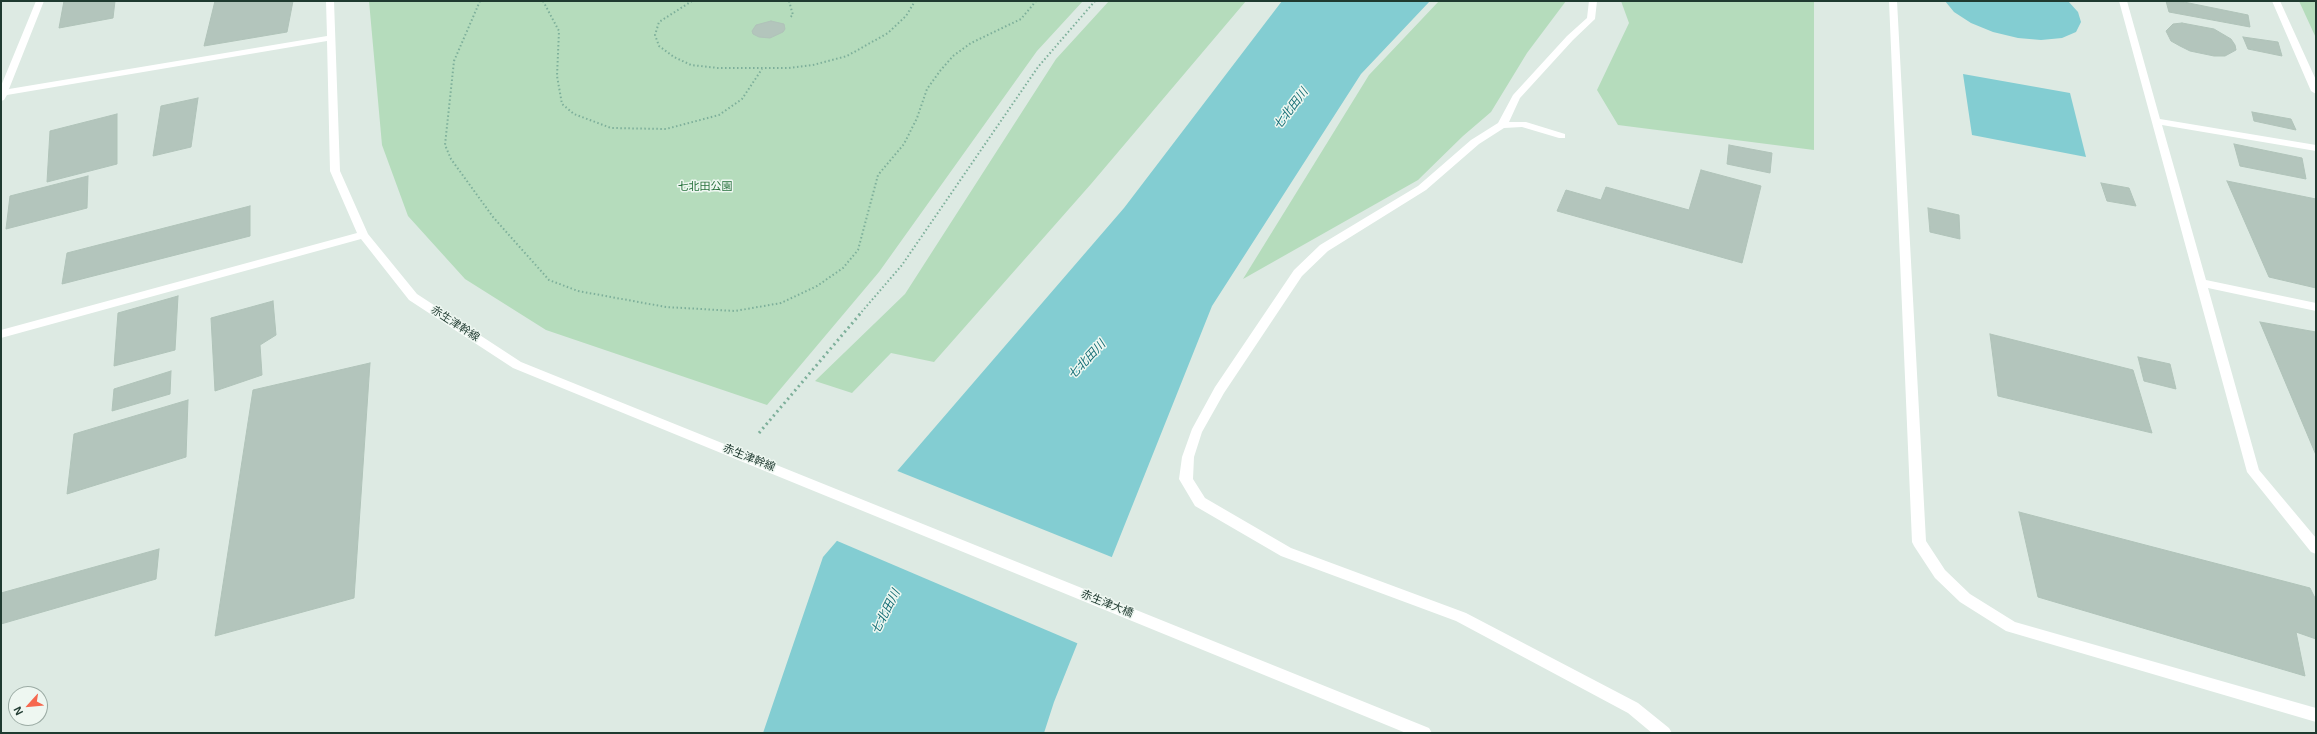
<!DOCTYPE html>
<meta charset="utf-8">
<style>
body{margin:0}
#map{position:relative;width:2317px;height:734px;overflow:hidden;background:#ddeae3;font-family:Helvetica,sans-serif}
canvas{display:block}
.frame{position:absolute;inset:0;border:2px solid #1f3a30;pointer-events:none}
.north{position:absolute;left:8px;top:686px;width:40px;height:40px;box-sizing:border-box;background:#eef7f1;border:1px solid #9baba4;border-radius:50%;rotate:243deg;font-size:11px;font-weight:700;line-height:16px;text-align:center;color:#1f3a30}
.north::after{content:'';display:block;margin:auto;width:14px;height:18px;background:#f6684f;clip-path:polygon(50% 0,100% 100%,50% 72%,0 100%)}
</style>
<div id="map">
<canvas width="2317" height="734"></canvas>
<div class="frame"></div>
<div class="north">N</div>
</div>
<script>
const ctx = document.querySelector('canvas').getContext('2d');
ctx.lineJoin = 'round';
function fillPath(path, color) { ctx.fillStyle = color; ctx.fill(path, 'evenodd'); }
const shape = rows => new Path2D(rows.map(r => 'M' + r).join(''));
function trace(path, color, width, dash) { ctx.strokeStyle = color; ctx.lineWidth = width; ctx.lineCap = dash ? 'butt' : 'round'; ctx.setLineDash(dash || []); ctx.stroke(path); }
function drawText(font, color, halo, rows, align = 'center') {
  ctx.font = font + ' Helvetica,"Noto Sans JP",sans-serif'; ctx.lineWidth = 3; ctx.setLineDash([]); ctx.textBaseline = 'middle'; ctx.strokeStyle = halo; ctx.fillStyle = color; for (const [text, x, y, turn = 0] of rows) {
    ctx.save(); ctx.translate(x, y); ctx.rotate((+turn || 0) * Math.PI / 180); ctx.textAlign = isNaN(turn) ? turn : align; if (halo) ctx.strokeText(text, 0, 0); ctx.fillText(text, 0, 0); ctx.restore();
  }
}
const green = shape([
 [369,1,1083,1,1037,51,879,272,767,405,546,330,465,279,408,216,382,145],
 [1109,1,1246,1,1091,184,934,362,891,353,852,393,815,381,905,294,1056,59],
 [1439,1,1566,1,1527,53,1491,112,1463,136,1418,180,1243,279,1369,75],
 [1621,1,1814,1,1814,150,1618,125,1597,90,1629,23],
 [2299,1,2316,1,2316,38]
]);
const water = shape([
 [1282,1,1430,1,1361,74,1212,306,1054,702,1044,733,763,733,823,557,1124,208],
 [1945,1,2068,1,2078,12,2081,22,2076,32,2062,38,2041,40,2018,38,1993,32,1971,23,1954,12],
 [1963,74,2070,93,2086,157,1972,135]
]);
const pier = shape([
 [895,470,1114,558,1079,644,835,540]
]);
const building = shape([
 [64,1,115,1,113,18,59,28,64,1],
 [215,1,293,1,287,32,204,46,215,1],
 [2166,1,2179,1,2248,15,2250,27,2169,12,2166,1],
 [771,21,784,24,785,29,783,32,770,38,759,37,753,34,752,31,756,25,771,21],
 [2182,23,2214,29,2231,39,2235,45,2236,50,2225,56,2214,56,2190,51,2180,46,2171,41,2166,31,2173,24,2182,23],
 [2243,37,2278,42,2282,56,2248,49,2243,37],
 [198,98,191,147,153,156,161,106,198,98],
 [2252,112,2291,119,2296,130,2254,121,2252,112],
 [117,114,117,164,47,182,50,131,117,114],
 [2234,144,2302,158,2306,179,2240,166,2234,144],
 [1729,145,1772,153,1770,173,1727,164,1729,145],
 [1701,170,1761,186,1742,263,1557,211,1566,190,1601,200,1606,187,1689,210,1701,170],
 [88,176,87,208,6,229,10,196,88,176],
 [2227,181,2316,199,2316,288,2269,277,2227,181],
 [2101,183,2129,188,2136,206,2107,201,2101,183],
 [250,206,250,236,62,284,67,253,250,206],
 [1928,208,1959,215,1960,239,1930,232,1928,208],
 [178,296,175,350,114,366,118,313,178,296],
 [273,301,276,335,260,345,262,375,215,391,211,318,273,301],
 [2260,322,2316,332,2316,455,2260,322],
 [1990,334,2133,370,2152,433,1998,396,1990,334],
 [2138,357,2170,364,2176,389,2144,381,2138,357],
 [370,363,354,598,215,636,253,390,370,363],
 [171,371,170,394,112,411,114,389,171,371],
 [188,400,186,457,67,494,74,434,188,400],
 [2019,512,2310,588,2316,600,2316,639,2296,632,2305,676,2038,597,2019,512],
 [159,549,156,579,1,624,1,593,159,549]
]);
const pathFar1 = shape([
 [480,1,454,61,445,145,451,159,493,217,549,280,578,291,666,307,735,311,781,303,817,286,843,268,858,250,878,175,904,144,917,118,927,89,940,71,953,56,971,43,1021,19,1036,1],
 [543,1,559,31,557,76,562,104,574,114,611,128,666,129,719,115,742,99,762,69],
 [692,1,659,22,655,35,659,46,674,57,691,65,718,68,789,68,813,65,847,56,888,33,906,16,915,1],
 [789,1,793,15,789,18],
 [859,315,902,265,1038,67,1095,1]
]);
const path = shape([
 [759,433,860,314]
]);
const minor = shape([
 [36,1,44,1,9,89,327,36,326,1,334,1,340,171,368,234,417,294,521,362,1429,728,1432,733,1406,733,513,368,409,300,361,239,1,338,1,330,357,233,330,171,327,41,7,95,4,100,1,101,1,86,36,1],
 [1589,1,1597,1,1595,19,1573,40,1520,98,1509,122,1526,122,1565,134,1565,138,1559,138,1522,127,1504,128,1479,144,1426,190,1328,251,1302,276,1224,393,1202,432,1194,457,1193,479,1205,498,1291,548,1466,613,1638,703,1669,728,1672,733,1652,733,1628,713,1456,621,1281,556,1195,506,1179,479,1182,457,1192,429,1215,387,1294,270,1320,245,1418,186,1471,140,1498,123,1513,95,1567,36,1587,18,1589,1],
 [1889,1,1897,1,1926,541,1945,570,1970,594,2015,622,2316,708,2316,722,2006,631,1960,602,1935,578,1914,546,1912,542,1889,1],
 [2119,1,2127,1,2160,119,2316,145,2316,151,2162,125,2206,280,2316,303,2316,311,2208,288,2259,470,2316,538,2316,554,2311,552,2247,472,2119,1],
 [2272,1,2280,1,2316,80,2316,94,2311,91,2272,1]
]);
const parkNames = [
 ["七北田公園",705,187]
];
const streetNames = [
 ["赤生津幹線",455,324,33],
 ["赤生津幹線",749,458,22],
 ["赤生津大橋",1107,604,22]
];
const waterNames = [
 ["七北田川",1291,109,-53],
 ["七北田川",1087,360,-47],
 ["七北田川",886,612,-63]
];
fillPath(green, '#b5dcbc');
fillPath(water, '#83cdd2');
fillPath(pier, '#ddeae3');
fillPath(building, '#b3c5bc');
trace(building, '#b0c3b9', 1);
trace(pathFar1, '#7daf9a', 2, [1.5, 2.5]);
trace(path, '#7daf9a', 3, [2, 3.5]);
fillPath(minor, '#fff');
drawText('11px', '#28713d', '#eef7f1', parkNames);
drawText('11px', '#1f3a30', '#eef7f1', streetNames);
drawText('italic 12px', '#187077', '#eef7f1', waterNames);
</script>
